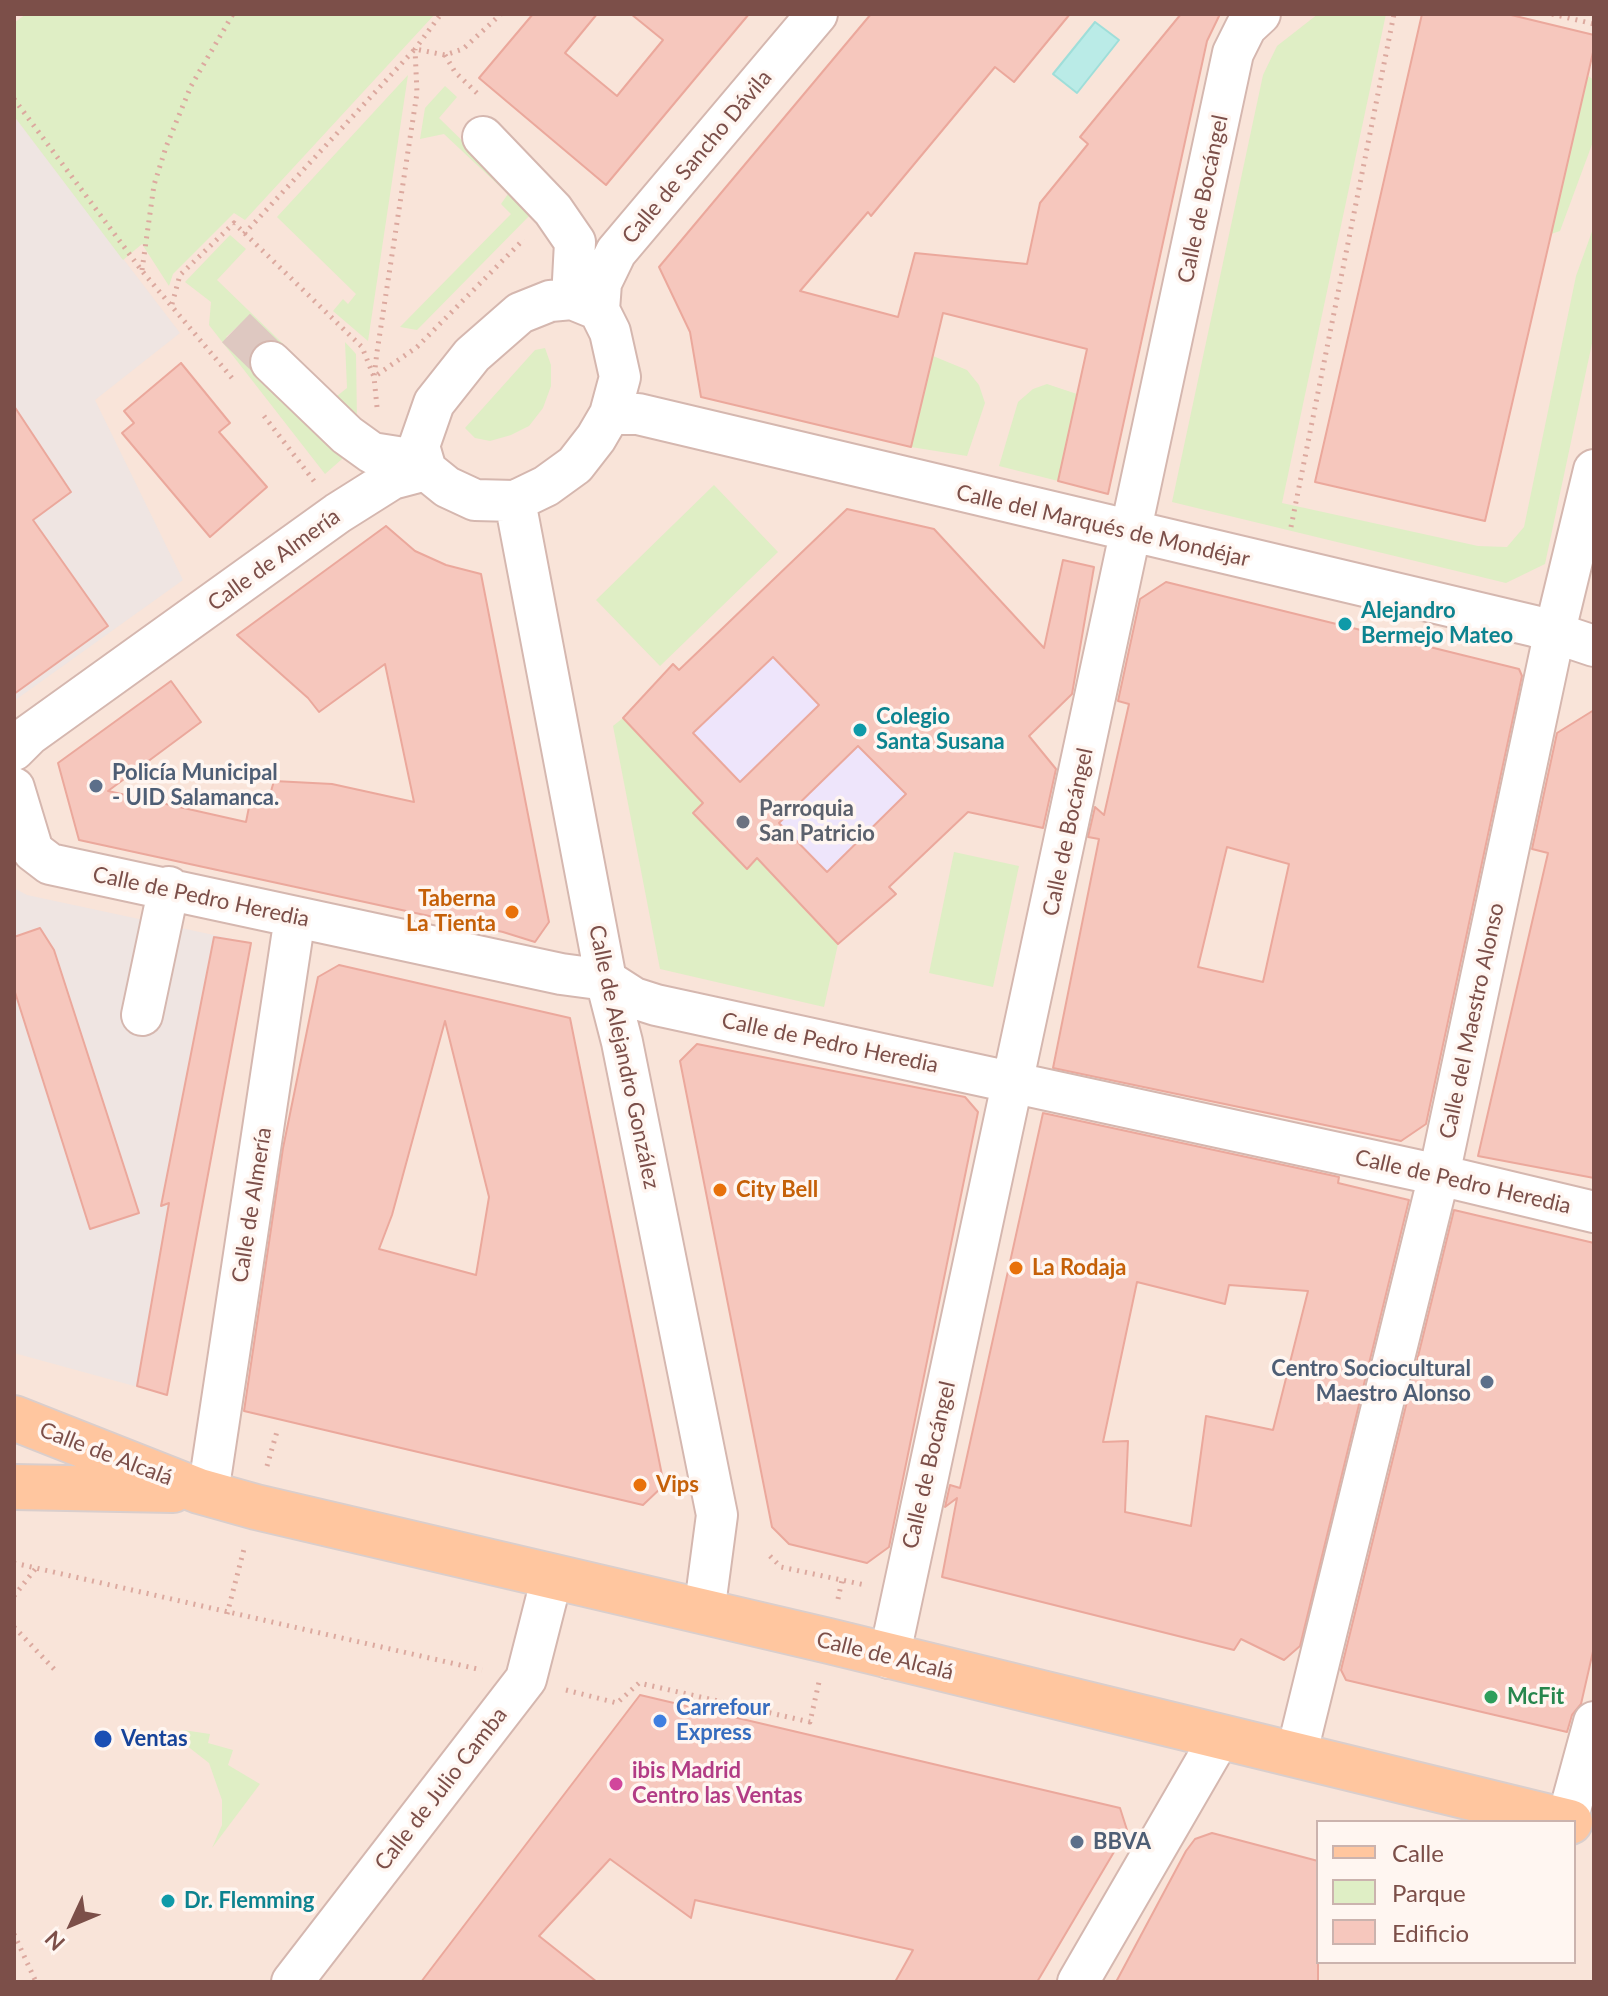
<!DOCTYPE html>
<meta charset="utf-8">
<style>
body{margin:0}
#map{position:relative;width:1608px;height:1996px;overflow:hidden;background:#fef1e9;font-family:Lato,sans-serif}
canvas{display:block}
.frame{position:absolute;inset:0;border:16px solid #7c4f49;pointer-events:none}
.legend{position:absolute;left:1316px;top:1820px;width:260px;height:144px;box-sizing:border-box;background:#fff6f1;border:2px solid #cbb3ae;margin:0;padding:10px 14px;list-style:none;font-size:24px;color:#7c4f49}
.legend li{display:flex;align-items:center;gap:16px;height:40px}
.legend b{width:40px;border:2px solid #cbb3ae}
.north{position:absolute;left:32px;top:1884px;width:80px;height:80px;-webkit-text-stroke:6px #fff6f1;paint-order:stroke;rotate:226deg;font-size:22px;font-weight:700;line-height:32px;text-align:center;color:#7c4f49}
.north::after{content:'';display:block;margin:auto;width:28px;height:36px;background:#7c4f49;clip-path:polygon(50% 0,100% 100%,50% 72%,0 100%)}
</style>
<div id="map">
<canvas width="1608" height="1996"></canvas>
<div class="frame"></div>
<ul class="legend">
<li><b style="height:10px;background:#ffc69f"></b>Calle</li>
<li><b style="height:22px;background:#dfeec5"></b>Parque</li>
<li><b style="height:22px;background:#f6c7bd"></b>Edificio</li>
</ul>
<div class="north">N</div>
</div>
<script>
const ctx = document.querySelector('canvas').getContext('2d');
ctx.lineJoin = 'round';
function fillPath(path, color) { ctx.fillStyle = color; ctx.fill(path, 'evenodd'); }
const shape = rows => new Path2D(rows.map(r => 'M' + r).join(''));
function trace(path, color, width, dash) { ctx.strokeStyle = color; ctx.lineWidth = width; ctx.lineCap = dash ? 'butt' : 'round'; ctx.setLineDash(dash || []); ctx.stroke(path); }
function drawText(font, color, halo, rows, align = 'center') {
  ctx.font = font + ' Lato,sans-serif'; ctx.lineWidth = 7; ctx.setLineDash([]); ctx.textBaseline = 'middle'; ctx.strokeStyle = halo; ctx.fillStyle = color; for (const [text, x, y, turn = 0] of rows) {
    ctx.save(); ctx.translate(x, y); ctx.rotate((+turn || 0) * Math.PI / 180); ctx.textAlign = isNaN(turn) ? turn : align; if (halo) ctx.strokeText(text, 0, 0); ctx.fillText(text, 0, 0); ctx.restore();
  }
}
const residential = shape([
 [14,14,1594,14,1594,1982,14,1982],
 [1318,1822,1574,1822,1574,1962,1318,1962]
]);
const industrial = shape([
 [14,116,180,333,95,400,183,580,14,701],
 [14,888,27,895,251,943,167,1395,14,1353]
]);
const education = shape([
 [828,527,1042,723,1029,736,1038,746,889,887,896,894,838,944,756,859,747,869,718,818,707,828,693,814,703,804,623,718,673,664,680,670]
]);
const green = shape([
 [26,14,435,14,245,220,234,213,173,274,169,286,142,244,123,260,14,116,14,23],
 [1318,14,1386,14,1282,503,1478,546,1507,547,1524,527,1576,276,1594,226,1594,334,1545,564,1506,583,1172,502,1263,75,1277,46],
 [408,75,368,341,333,311,343,299,348,304,356,294,277,217],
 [1588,76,1594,80,1594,139,1560,231,1551,234],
 [445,86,457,97,439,118,534,211,417,330,400,327,511,214,501,204,508,194,444,134,420,139,425,108],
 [230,235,246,249,217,280,337,396,347,388,345,342,356,354,357,422,246,319,226,337,342,449,342,459,325,474,209,325,211,302,185,282],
 [545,348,551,365,551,386,543,408,529,426,511,435,490,441,475,438,465,428,535,350],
 [933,356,967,370,979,385,985,403,967,456,911,447],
 [1047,384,1077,394,1058,481,999,466,1018,402,1033,389],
 [714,485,778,552,660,666,596,600],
 [623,718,703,803,693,814,707,828,719,818,747,868,757,858,838,944,824,1007,660,969,613,726],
 [954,852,1019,866,993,987,929,973],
 [183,1730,210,1734,208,1743,233,1750,228,1765,260,1784,212,1848,222,1825,222,1800,209,1763,177,1738]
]);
const water = shape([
 [1095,22,1119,40,1077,93,1053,74,1095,22]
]);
const building = shape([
 [533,14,597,14,565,53,617,96,663,40,631,14,749,14,606,185,479,78,533,14],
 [871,14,1070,14,1014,82,995,67,871,216,868,212,800,291,898,317,915,253,1027,264,1040,203,1088,144,1080,137,1181,14,1220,14,1207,41,1108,494,1058,481,1087,349,943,313,911,447,701,397,690,332,659,267,871,14],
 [1422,14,1507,14,1594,35,1594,48,1485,521,1315,482,1422,14],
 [181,363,230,423,219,432,267,487,210,537,122,433,134,423,124,411,181,363],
 [14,406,71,492,33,520,108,626,14,694,14,406],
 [847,509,934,529,1044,648,1063,560,1094,567,1072,694,1029,736,1056,769,1043,828,968,812,889,887,896,894,838,944,757,858,747,869,693,813,703,803,623,718,673,664,679,670,847,509],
 [773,657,819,705,740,782,693,733,773,657],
 [858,746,906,794,827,872,779,823,858,746],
 [386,526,415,551,446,565,481,574,549,922,535,942,503,932,79,840,58,763,171,681,201,722,108,791,246,822,250,802,267,805,274,781,332,784,414,802,385,664,319,712,308,698,237,635,386,526],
 [1166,582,1519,669,1522,676,1426,1124,1401,1141,1053,1068,1099,839,1088,837,1095,807,1104,815,1129,704,1118,701,1140,599,1166,582],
 [1227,847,1289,864,1263,982,1198,967,1227,847],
 [1594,710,1594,1178,1478,1156,1548,853,1532,849,1557,733,1594,710],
 [40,928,54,950,139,1213,90,1229,14,989,14,937,40,928],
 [214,937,251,943,167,1395,137,1386,169,1203,161,1206,214,937],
 [339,965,570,1018,664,1485,643,1505,244,1411,283,1148,318,977,339,965],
 [445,1021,489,1197,476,1275,379,1249,392,1215,445,1021],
 [697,1044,965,1097,978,1112,889,1547,867,1563,789,1544,772,1527,680,1061,697,1044],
 [1043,1113,1339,1177,1338,1183,1409,1200,1300,1646,1284,1660,1241,1639,1234,1650,942,1577,957,1498,945,1507,950,1485,960,1488,1043,1113],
 [1137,1282,1225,1304,1229,1285,1308,1291,1273,1430,1206,1416,1191,1526,1125,1512,1128,1441,1103,1442,1137,1282],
 [1454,1210,1594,1243,1594,1647,1581,1704,1572,1715,1567,1732,1346,1680,1341,1670,1454,1210],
 [640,1695,1120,1808,1127,1830,1037,1982,895,1982,913,1950,695,1900,691,1918,610,1859,539,1936,597,1982,421,1982,640,1695],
 [1212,1833,1318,1861,1318,1982,1116,1982,1186,1851,1195,1839,1212,1833]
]);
const minorTunnel = shape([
 [236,328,271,362]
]);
const path = shape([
 [1552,14,1594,24],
 [445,55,455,72,481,97],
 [14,99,142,271,232,378],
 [244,234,415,49,445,55,463,49,501,14],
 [142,270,154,185,166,147,191,86,233,14],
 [172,304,180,275,234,223,362,347,374,377,417,347,524,239],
 [377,407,374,377,377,352,417,93,415,49,441,14],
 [264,416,314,481],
 [1291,527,1394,14],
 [267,1466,278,1428],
 [770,1556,781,1567,865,1585],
 [14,1563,482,1670],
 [14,1596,36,1568],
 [838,1599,842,1580],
 [227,1614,244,1549],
 [14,1627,54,1669],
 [566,1690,617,1703,639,1683,810,1722,819,1682],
 [14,1934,36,1982]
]);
const minor = shape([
 [483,137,553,210,575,242,572,299],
 [572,299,599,310,610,332,620,377,610,414,596,438,575,465,546,486,515,501,475,500,447,487,426,470,419,446,434,403,472,355,520,313,550,301,572,299],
 [599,310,601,283,616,252,817,14],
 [271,362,347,435,372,453,423,461],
 [610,414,638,414,1534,626,1594,646],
 [515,501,606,980,622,1042,717,1515,704,1613],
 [14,750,29,735,338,513,392,479,426,470],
 [14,788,33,851,50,864,561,974,606,980,634,998,656,1005,1439,1175,1594,1212],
 [142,1015,169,887],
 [208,1493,295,917],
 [889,1658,1233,53,1246,27,1260,14],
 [1296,1756,1439,1175,1554,635,1594,470],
 [1567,1821,1594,1722],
 [292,1982,526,1679,552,1577],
 [1078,1982,1220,1737]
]);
const major = shape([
 [14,1418,199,1491,256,1507,829,1641,1570,1822],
 [14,1487,173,1490]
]);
const markers = [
 [1345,624,8,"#0f9aa8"],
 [860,730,8,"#0f9aa8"],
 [96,786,8,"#5c6f8a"],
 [743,822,8,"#6b7280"],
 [512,912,8,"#e8710a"],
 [720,1190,8,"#e8710a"],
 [1016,1268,8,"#e8710a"],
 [1487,1382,8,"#5c6f8a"],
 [640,1485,8,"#e8710a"],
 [1491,1697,8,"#2e9e5b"],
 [660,1721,8,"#3f7fe0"],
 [103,1739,10,"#1a4fb4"],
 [616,1784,8,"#d1479c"],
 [1077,1842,8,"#5c6f8a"],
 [168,1901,8,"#0f9aa8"]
];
const streetNames = [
 ["Calle de Sancho Dávila",697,157,-50],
 ["Calle de Bocángel",1203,199,-78],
 ["Calle del Marqués de Mondéjar",1103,526,13],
 ["Calle de Almería",274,560,-36],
 ["Calle de Bocángel",1068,832,-78],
 ["Calle de Pedro Heredia",201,897,12],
 ["Calle del Maestro Alonso",1472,1021,-78],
 ["Calle de Pedro Heredia",830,1043,12],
 ["Calle de Alejandro González",624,1057,78],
 ["Calle de Pedro Heredia",1463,1182,13],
 ["Calle de Almería",252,1205,-81],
 ["Calle de Alcalá",106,1454,21],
 ["Calle de Bocángel",929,1465,-77],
 ["Calle de Alcalá",885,1656,14],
 ["Calle de Julio Camba",441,1789,-52]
];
const cultureNames = [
 ["Alejandro",1361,611],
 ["Bermejo Mateo",1361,636],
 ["Colegio",876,717],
 ["Santa Susana",876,742],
 ["Dr. Flemming",184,1901]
];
const serviceNames = [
 ["Policía Municipal",112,773],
 ["- UID Salamanca.",112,798],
 ["Centro Sociocultural",1471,1369,"right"],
 ["Maestro Alonso",1471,1394,"right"],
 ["BBVA",1093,1842]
];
const worshipNames = [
 ["Parroquia",759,809],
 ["San Patricio",759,834]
];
const foodNames = [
 ["Taberna",496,899,"right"],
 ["La Tienta",496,924,"right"],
 ["City Bell",736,1190],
 ["La Rodaja",1032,1268],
 ["Vips",656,1485]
];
const leisureNames = [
 ["McFit",1507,1697]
];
const shopNames = [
 ["Carrefour",676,1708],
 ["Express",676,1733]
];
const transitNames = [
 ["Ventas",121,1739]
];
const hotelNames = [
 ["ibis Madrid",632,1771],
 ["Centro las Ventas",632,1796]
];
fillPath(residential, '#f9e4d9');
fillPath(industrial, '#efe5e2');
fillPath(education, '#eee5fb');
fillPath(green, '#dfeec5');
fillPath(water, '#baebe7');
trace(water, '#9fded9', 2);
fillPath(building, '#f6c7bd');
trace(building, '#eba89c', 2);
trace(minorTunnel, '#dec8c1', 40, [40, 20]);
trace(minor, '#d5b7af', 44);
trace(major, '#dacecc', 48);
trace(path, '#dca99f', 5, [2, 6]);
trace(minor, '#fff', 40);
trace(major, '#ffc69f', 44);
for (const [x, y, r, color] of markers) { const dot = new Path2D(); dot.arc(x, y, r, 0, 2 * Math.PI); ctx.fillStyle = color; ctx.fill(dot); trace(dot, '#fff6f1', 3); }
drawText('22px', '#7c4f49', '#fff6f1', streetNames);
drawText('bold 22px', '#0d838f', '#fff6f1', cultureNames, 'left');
drawText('bold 22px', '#4e5e75', '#fff6f1', serviceNames, 'left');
drawText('bold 22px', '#5b616d', '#fff6f1', worshipNames, 'left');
drawText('bold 22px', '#c56008', '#fff6f1', foodNames, 'left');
drawText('bold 22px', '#27864d', '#fff6f1', leisureNames, 'left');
drawText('bold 22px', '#366cbe', '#fff6f1', shopNames, 'left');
drawText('bold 22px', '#164399', '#fff6f1', transitNames, 'left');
drawText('bold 22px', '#b23c85', '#fff6f1', hotelNames, 'left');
</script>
